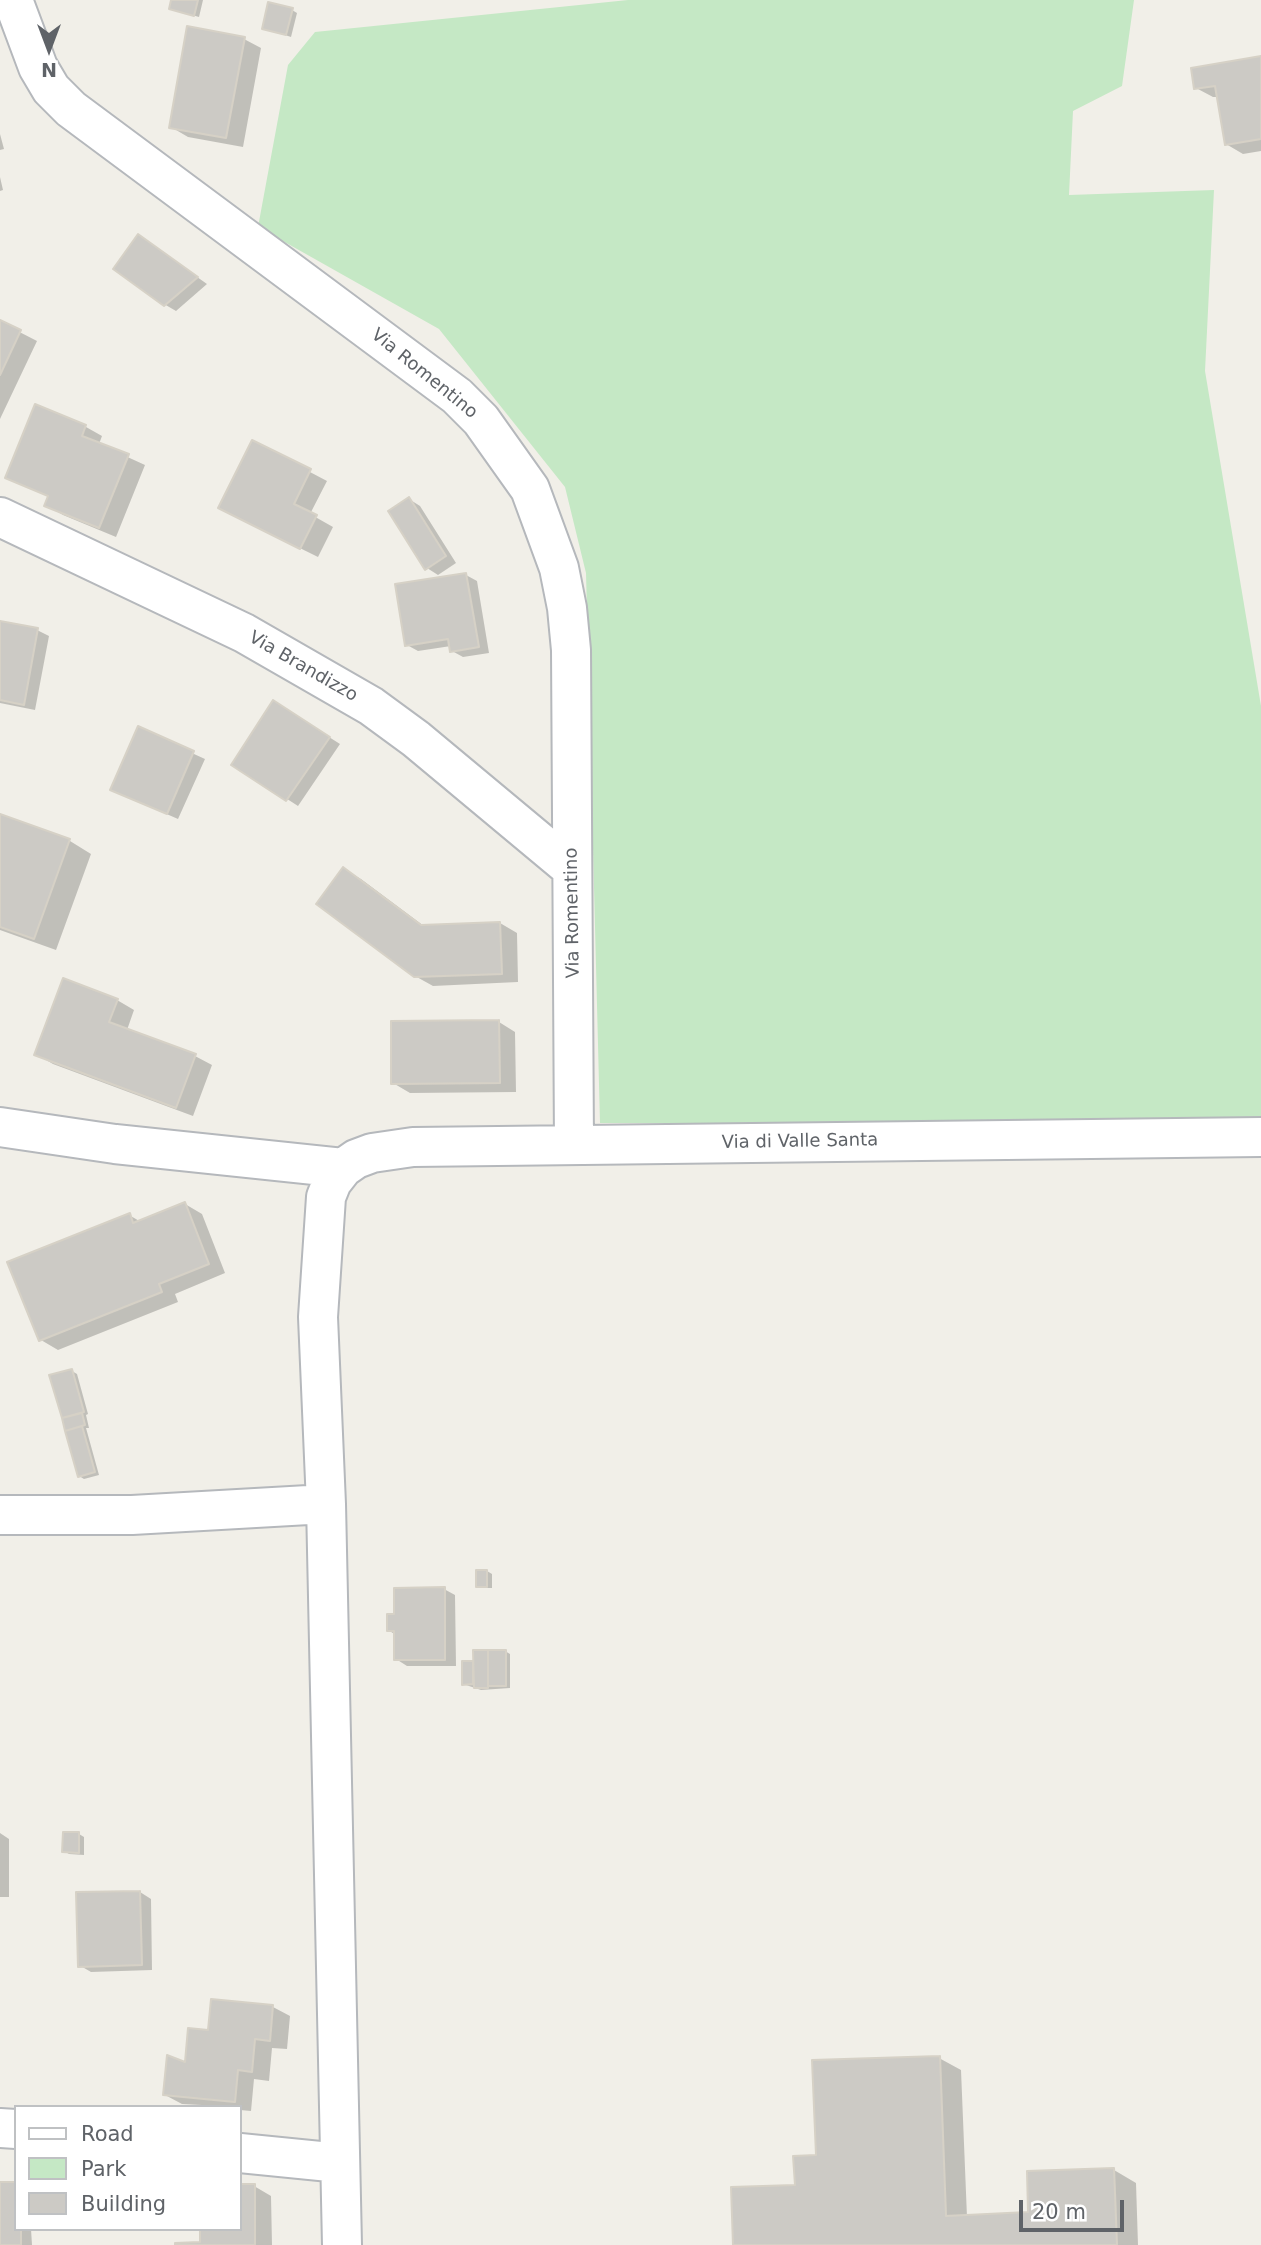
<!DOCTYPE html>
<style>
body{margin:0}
#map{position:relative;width:1261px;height:2245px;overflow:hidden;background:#f1efe8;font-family:"DejaVu Sans",sans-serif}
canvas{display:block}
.legend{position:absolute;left:14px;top:2105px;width:228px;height:126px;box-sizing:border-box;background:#fff;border:2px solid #bfc1c3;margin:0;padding:9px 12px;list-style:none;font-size:21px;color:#5f6368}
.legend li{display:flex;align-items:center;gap:14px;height:35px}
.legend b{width:35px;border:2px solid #bfc1c3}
.north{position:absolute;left:14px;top:14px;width:70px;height:70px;-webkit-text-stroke:5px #fff;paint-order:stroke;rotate:180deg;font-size:19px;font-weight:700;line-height:28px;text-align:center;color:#5f6368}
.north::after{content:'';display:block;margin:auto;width:24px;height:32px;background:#5f6368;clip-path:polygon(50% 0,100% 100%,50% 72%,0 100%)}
.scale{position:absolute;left:1019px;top:2200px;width:105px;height:32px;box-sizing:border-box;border:4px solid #5f6368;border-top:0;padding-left:9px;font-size:21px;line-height:24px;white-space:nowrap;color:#5f6368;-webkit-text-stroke:5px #fff;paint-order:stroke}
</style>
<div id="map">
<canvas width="1261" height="2245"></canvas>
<ul class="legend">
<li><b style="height:9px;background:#fff"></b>Road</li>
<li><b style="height:19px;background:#c5e8c5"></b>Park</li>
<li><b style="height:19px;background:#cccac5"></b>Building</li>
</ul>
<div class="north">N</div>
<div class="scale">20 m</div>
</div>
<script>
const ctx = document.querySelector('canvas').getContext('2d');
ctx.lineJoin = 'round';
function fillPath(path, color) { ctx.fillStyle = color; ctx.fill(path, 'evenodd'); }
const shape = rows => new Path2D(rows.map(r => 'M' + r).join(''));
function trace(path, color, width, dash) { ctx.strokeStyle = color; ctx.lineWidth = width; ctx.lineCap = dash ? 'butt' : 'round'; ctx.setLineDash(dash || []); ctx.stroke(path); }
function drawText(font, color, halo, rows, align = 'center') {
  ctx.font = font + ' "DejaVu Sans",sans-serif'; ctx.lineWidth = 6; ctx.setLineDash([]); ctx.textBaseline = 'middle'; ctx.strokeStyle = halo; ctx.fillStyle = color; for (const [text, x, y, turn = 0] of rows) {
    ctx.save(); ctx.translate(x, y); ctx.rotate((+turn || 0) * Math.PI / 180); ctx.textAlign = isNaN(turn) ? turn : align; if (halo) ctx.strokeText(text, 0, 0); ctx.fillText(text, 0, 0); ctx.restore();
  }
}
const green = shape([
 [628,0,1134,0,1122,86,1073,111,1069,195,1214,190,1205,371,1261,706,1261,1123,600,1123,586,573,565,487,439,329,258,227,288,65,315,32]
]);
const shadow = shape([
 [173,0,203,0,199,17,171,9],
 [292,10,297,13,291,37,264,28],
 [244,39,261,48,243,147,188,137,171,127],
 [1261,58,1261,151,1243,154,1226,144,1219,97,1213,97,1196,88],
 [0,134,4,149,0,150],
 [0,177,3,190,0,191],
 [149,243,207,284,176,311,164,304],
 [0,322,37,341,0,419],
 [36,406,86,427,102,436,99,444,145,465,116,537,63,515,46,505,50,497,7,477],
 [253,442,327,481,310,514,333,527,318,557,237,517],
 [409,499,420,506,456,563,438,575,427,568],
 [466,575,477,581,489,653,463,657,452,651,451,646,418,651,407,645],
 [0,623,37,630,49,636,35,710,0,703],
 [285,709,340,744,298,806,233,764],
 [139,729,205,759,178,819,123,795],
 [0,816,70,841,91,854,56,950,0,930],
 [344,869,361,879,424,926,500,923,517,933,518,982,433,986,415,976],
 [117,1000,134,1010,127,1030,195,1056,212,1065,193,1116,53,1064,36,1054],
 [499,1022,515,1032,516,1092,410,1093,393,1083],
 [185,1204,202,1214,225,1273,175,1294,178,1302,58,1350,41,1340,129,1215,141,1222],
 [72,1371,77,1374,88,1414,86,1415,89,1428,86,1428,99,1475,84,1479,79,1476,51,1376],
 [487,1571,492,1574,492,1588,483,1588,478,1586],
 [444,1589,455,1595,456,1666,407,1666,396,1659,396,1635,388,1630,395,1616],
 [505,1651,510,1654,510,1688,481,1690,463,1684,463,1663,475,1663],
 [0,1833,9,1839,9,1897,0,1897],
 [79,1834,84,1837,84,1855,69,1854,64,1851],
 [140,1892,151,1899,152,1970,91,1972,79,1965],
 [273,2007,290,2016,287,2049,272,2048,269,2081,254,2079,251,2111,240,2110,240,2107,182,2104,165,2095,209,2032],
 [939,2058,961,2070,967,2217,1030,2214,1114,2170,1136,2183,1138,2245,735,2245,796,2186,818,2157],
 [0,2184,16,2229,31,2229,32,2245,0,2245],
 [240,2186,254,2186,271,2196,272,2245,177,2245,202,2244,240,2229]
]);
const building = shape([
 [171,0,198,0,194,16,169,9,171,0],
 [268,2,293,8,286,35,262,29,268,2],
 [187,26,245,37,226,138,169,128,187,26],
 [1261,56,1261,139,1225,145,1215,86,1194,89,1191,68,1261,56],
 [138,234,198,277,164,306,113,269,138,234],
 [0,320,21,330,0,375,0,320],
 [35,404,86,425,82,436,129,454,99,528,44,506,48,496,5,478,35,404],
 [252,440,311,469,294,504,317,515,300,549,218,508,252,440],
 [409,497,446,556,425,570,388,511,409,497],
 [466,573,479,647,450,652,448,639,405,646,395,584,466,573],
 [0,621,38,628,24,705,0,700,0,621],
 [273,700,330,737,286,801,231,765,273,700],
 [138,726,194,751,167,814,110,790,138,726],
 [0,814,70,839,34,939,0,927,0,814],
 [343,867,421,925,500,922,502,974,414,977,316,904,343,867],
 [63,978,118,999,109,1022,196,1054,176,1108,34,1055,63,978],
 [499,1020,500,1083,391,1084,391,1021,499,1020],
 [185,1202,209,1264,159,1284,162,1292,39,1341,7,1262,130,1213,133,1223,185,1202],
 [72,1369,84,1412,62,1418,49,1375,72,1369],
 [82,1413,85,1425,65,1431,62,1418,82,1413],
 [82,1426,95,1472,78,1477,65,1431,82,1426],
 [476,1570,487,1570,487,1587,476,1587,476,1570],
 [445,1587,445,1660,394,1660,394,1631,387,1631,387,1614,394,1614,394,1588,445,1587],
 [473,1650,488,1650,488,1688,474,1688,473,1650],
 [488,1650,506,1650,506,1686,488,1686,488,1650],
 [462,1661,473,1661,473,1684,462,1685,462,1661],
 [63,1832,79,1832,79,1853,62,1852,63,1832],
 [140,1891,142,1965,78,1967,76,1892,140,1891],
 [211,1999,273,2005,270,2041,255,2039,252,2072,238,2070,235,2102,163,2095,167,2055,185,2062,188,2028,208,2030,211,1999],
 [940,2056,946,2216,1028,2212,1027,2171,1114,2168,1117,2245,733,2245,731,2187,795,2185,793,2156,816,2155,812,2060,940,2056],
 [0,2182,16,2182,16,2229,21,2229,21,2245,0,2245,0,2182],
 [240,2184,255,2184,255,2245,175,2245,175,2243,200,2242,200,2229,240,2229,240,2184]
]);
const minor = shape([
 [13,0,38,67,51,89,71,109,457,396,481,420,530,489,559,568,567,608,571,650,574,1145],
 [0,517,244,633,371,706,416,739,572,869],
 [0,1127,115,1144,343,1168],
 [0,1515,132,1515,326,1504],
 [0,2128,16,2129],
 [240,2153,340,2163],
 [342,2245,326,1504,318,1317,326,1197,332,1182,343,1168,356,1159,372,1153,413,1147,1261,1137]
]);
const streetNames = [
 ["Via Romentino",424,374,39],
 ["Via Brandizzo",303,667,30],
 ["Via Romentino",573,913,-91],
 ["Via di Valle Santa",800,1142,-1]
];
fillPath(green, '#c5e8c5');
fillPath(shadow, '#0003');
fillPath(building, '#cccac5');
trace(building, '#d6d1c6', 2);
trace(minor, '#b5b8bc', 42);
trace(minor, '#fff', 38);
drawText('18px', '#5f6368', '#fff', streetNames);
</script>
